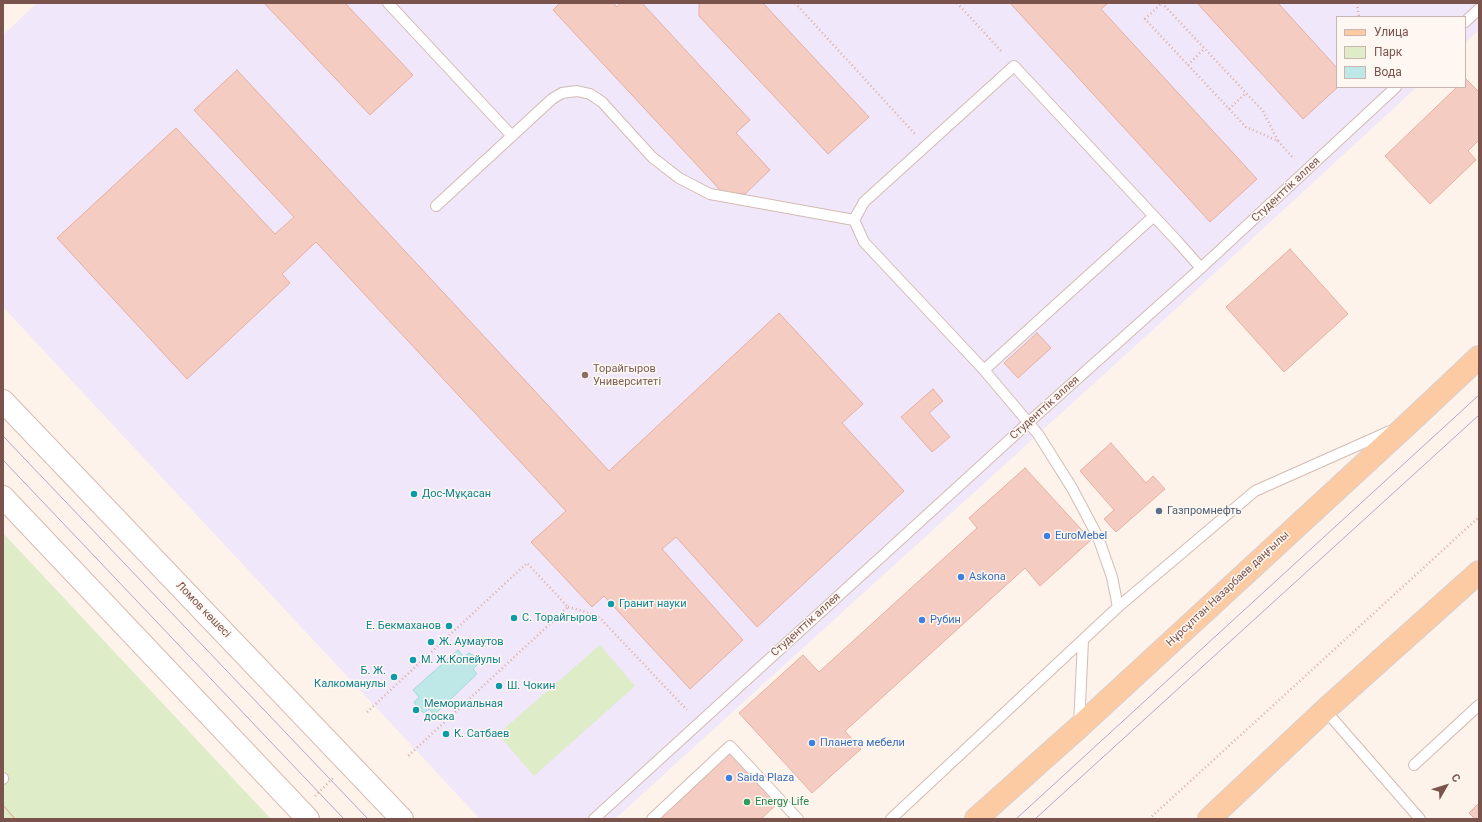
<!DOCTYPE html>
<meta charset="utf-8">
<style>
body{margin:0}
#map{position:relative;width:1482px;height:822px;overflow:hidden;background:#fdf3eb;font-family:Roboto,sans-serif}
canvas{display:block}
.frame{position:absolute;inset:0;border:4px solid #7a544c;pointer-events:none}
.legend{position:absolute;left:1336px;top:16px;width:130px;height:72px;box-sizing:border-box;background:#fff8f2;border:1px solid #cab6b0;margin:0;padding:5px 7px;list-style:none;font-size:12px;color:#7a544c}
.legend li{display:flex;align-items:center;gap:8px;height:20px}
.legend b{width:20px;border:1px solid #cab6b0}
.north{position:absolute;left:1426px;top:766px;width:40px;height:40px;-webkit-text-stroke:3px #fff8f2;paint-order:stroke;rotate:51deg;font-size:11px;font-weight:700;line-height:16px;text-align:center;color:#7a544c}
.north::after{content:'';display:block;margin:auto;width:14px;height:18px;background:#7a544c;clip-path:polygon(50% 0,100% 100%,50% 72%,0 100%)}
</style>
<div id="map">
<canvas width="1482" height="822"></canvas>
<div class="frame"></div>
<ul class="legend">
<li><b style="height:5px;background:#fccaa3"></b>Улица</li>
<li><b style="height:11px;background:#deecc8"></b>Парк</li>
<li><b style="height:11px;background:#bee8e7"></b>Вода</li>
</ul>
<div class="north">С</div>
</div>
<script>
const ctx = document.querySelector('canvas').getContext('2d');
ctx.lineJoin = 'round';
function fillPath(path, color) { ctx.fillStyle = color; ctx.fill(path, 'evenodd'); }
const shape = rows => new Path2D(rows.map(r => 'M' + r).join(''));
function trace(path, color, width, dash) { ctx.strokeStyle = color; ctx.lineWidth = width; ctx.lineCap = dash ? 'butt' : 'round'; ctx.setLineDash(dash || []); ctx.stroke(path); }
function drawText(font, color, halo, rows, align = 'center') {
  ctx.font = font + ' Roboto,sans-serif'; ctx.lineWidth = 3; ctx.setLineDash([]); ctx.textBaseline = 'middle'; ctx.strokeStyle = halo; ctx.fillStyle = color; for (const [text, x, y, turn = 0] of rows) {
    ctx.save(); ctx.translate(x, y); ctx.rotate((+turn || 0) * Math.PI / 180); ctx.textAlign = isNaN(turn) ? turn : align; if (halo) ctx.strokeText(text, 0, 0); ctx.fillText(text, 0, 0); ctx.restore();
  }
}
const education = shape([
 [37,3,1479,3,1479,30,1465,43,1465,17,1337,17,1337,87,1417,87,1167,317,615,819,480,819,3,307,3,35]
]);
const green = shape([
 [3,533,271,819,3,819],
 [600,645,635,686,534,776,498,734]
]);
const water = shape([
 [458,650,464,657,469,653,476,657,478,664,473,669,477,674,434,715,429,709,424,713,417,708,414,702,419,697,413,690,458,650]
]);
const building = shape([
 [264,3,345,3,413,75,370,115,264,3],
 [560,3,613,3,617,7,621,3,642,3,750,120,736,133,770,170,745,194,722,192,553,10,560,3],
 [699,3,763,3,869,117,828,154,699,16,699,3],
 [1010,3,1108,3,1101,9,1257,179,1210,222,1010,3],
 [1197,3,1278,3,1337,68,1337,87,1338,87,1303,119,1197,3],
 [237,70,609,471,779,313,863,404,842,423,904,491,757,627,676,537,662,549,743,640,690,689,604,596,592,607,531,542,566,511,316,242,282,274,290,283,187,379,57,238,176,128,275,234,294,217,194,110,237,70],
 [1466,79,1479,92,1479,140,1468,151,1476,160,1430,204,1385,156,1457,87,1465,87,1465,80,1466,79],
 [1290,249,1348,314,1284,372,1226,307,1290,249],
 [1037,333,1051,348,1018,378,1004,363,1037,333],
 [933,389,943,401,929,413,950,437,932,452,901,417,933,389],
 [1111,443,1146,483,1153,476,1165,489,1116,532,1104,519,1114,510,1080,471,1111,443],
 [1025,468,1091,540,1040,586,1025,568,845,731,861,749,812,793,739,713,803,655,819,672,977,528,969,518,1025,468],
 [731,752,778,803,761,819,658,819,731,752],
 [1479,803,1479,819,1475,819,1469,813,1479,803],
 [3,805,15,819,3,819,3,805],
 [3,805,15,819,3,819,3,805]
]);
const path = shape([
 [795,3,915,134],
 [957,3,1003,53],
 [1162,3,1263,111,1278,141,1246,127,1145,19,1162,3],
 [1357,3,1359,17],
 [1188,65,1204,49],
 [1229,109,1246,93],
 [1278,141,1294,159],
 [568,607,583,611,600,618,687,710],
 [367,712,527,563,568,607,408,756],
 [315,796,333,778],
 [1149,819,1479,517]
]);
const service = shape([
 [388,3,512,136],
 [1465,22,1479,9],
 [436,206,552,99,562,93,577,91,590,94,602,102,652,157,679,178,710,194,854,220],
 [1154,216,984,370,864,242,854,220,864,202,1014,66,1177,241,1201,268],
 [984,370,1038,434,1072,488,1098,537,1112,577,1118,607],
 [1325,710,1420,819],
 [1079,726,1083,640],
 [1414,765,1479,705],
 [3,778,3,779],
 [594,819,1029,422,1201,268,1396,87],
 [652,819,730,746,798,819],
 [891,819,1118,607,1255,491,1390,431]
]);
const secondary = shape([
 [3,401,402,819],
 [3,497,308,819]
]);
const primary = shape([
 [976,819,1079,727,1410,422,1479,357],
 [1209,819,1325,710,1479,572]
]);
const tram = shape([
 [3,436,368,819],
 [3,460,344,819],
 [1016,819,1479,395],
 [1035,819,1479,415]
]);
const markers = [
 [585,375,4,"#8d6e63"],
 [414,494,4,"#0f9aa8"],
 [1159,511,4,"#5c6f8a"],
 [1047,536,4,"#3f7fe0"],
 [961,577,4,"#3f7fe0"],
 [611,604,4,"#0f9aa8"],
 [514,618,4,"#0f9aa8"],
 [922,620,4,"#3f7fe0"],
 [449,626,4,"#0f9aa8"],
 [431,642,4,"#0f9aa8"],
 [413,660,4,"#0f9aa8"],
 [394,677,4,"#0f9aa8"],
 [499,686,4,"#0f9aa8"],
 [416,710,4,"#0f9aa8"],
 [446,734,4,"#0f9aa8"],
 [812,743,4,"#3f7fe0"],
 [729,778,4,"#3f7fe0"],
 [747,802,4,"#2e9e5b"]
];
const streetNames = [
 ["Студенттік аллея",1286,190,-43],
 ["Студенттік аллея",1045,408,-42],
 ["Нұрсұлтан Назарбаев даңғылы",1228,589,-43],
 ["Ломов көшесі",203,610,46],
 ["Студенттік аллея",806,625,-42]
];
const educationNames = [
 ["Торайгыров",593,369],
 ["Университеті",593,382]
];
const cultureNames = [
 ["Дос-Мұқасан",422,494],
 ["Гранит науки",619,604],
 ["С. Торайгыров",522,618],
 ["Е. Бекмаханов",441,626,"right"],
 ["Ж. Аумаутов",439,642],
 ["М. Ж.Копейулы",421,660],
 ["Б. Ж.",386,671,"right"],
 ["Калкоманулы",386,684,"right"],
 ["Ш. Чокин",507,686],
 ["Мемориальная",424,704],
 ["доска",424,717],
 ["К. Сатбаев",454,734]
];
const serviceNames = [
 ["Газпромнефть",1167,511]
];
const shopNames = [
 ["EuroMebel",1055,536],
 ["Askona",969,577],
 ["Рубин",930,620],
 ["Планета мебели",820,743],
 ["Saida Plaza",737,778]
];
const leisureNames = [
 ["Energy Life",755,802]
];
fillPath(education, '#f0e7fa');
fillPath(green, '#deecc8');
fillPath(water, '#bee8e7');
trace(water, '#a4dbd9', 1);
fillPath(building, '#f4ccc2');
trace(building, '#e7afa1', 1);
trace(service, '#d3bbb2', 12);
trace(secondary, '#d8bbb2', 24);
trace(primary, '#dacfcd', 24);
trace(path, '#daaea4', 2.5, [1, 3]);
trace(service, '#fff', 10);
trace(secondary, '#fff', 22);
trace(primary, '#fccaa3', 22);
trace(tram, '#b3a7c9', 1);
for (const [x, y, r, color] of markers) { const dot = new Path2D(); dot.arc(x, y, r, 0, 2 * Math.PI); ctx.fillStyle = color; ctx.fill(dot); trace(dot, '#fff8f2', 1.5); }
drawText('11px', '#7a544c', '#fff8f2', streetNames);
drawText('11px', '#785e54', '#fff8f2', educationNames, 'left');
drawText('11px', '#0d838f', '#fff8f2', cultureNames, 'left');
drawText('11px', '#4e5e75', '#fff8f2', serviceNames, 'left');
drawText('11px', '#366cbe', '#fff8f2', shopNames, 'left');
drawText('11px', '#27864d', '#fff8f2', leisureNames, 'left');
</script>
